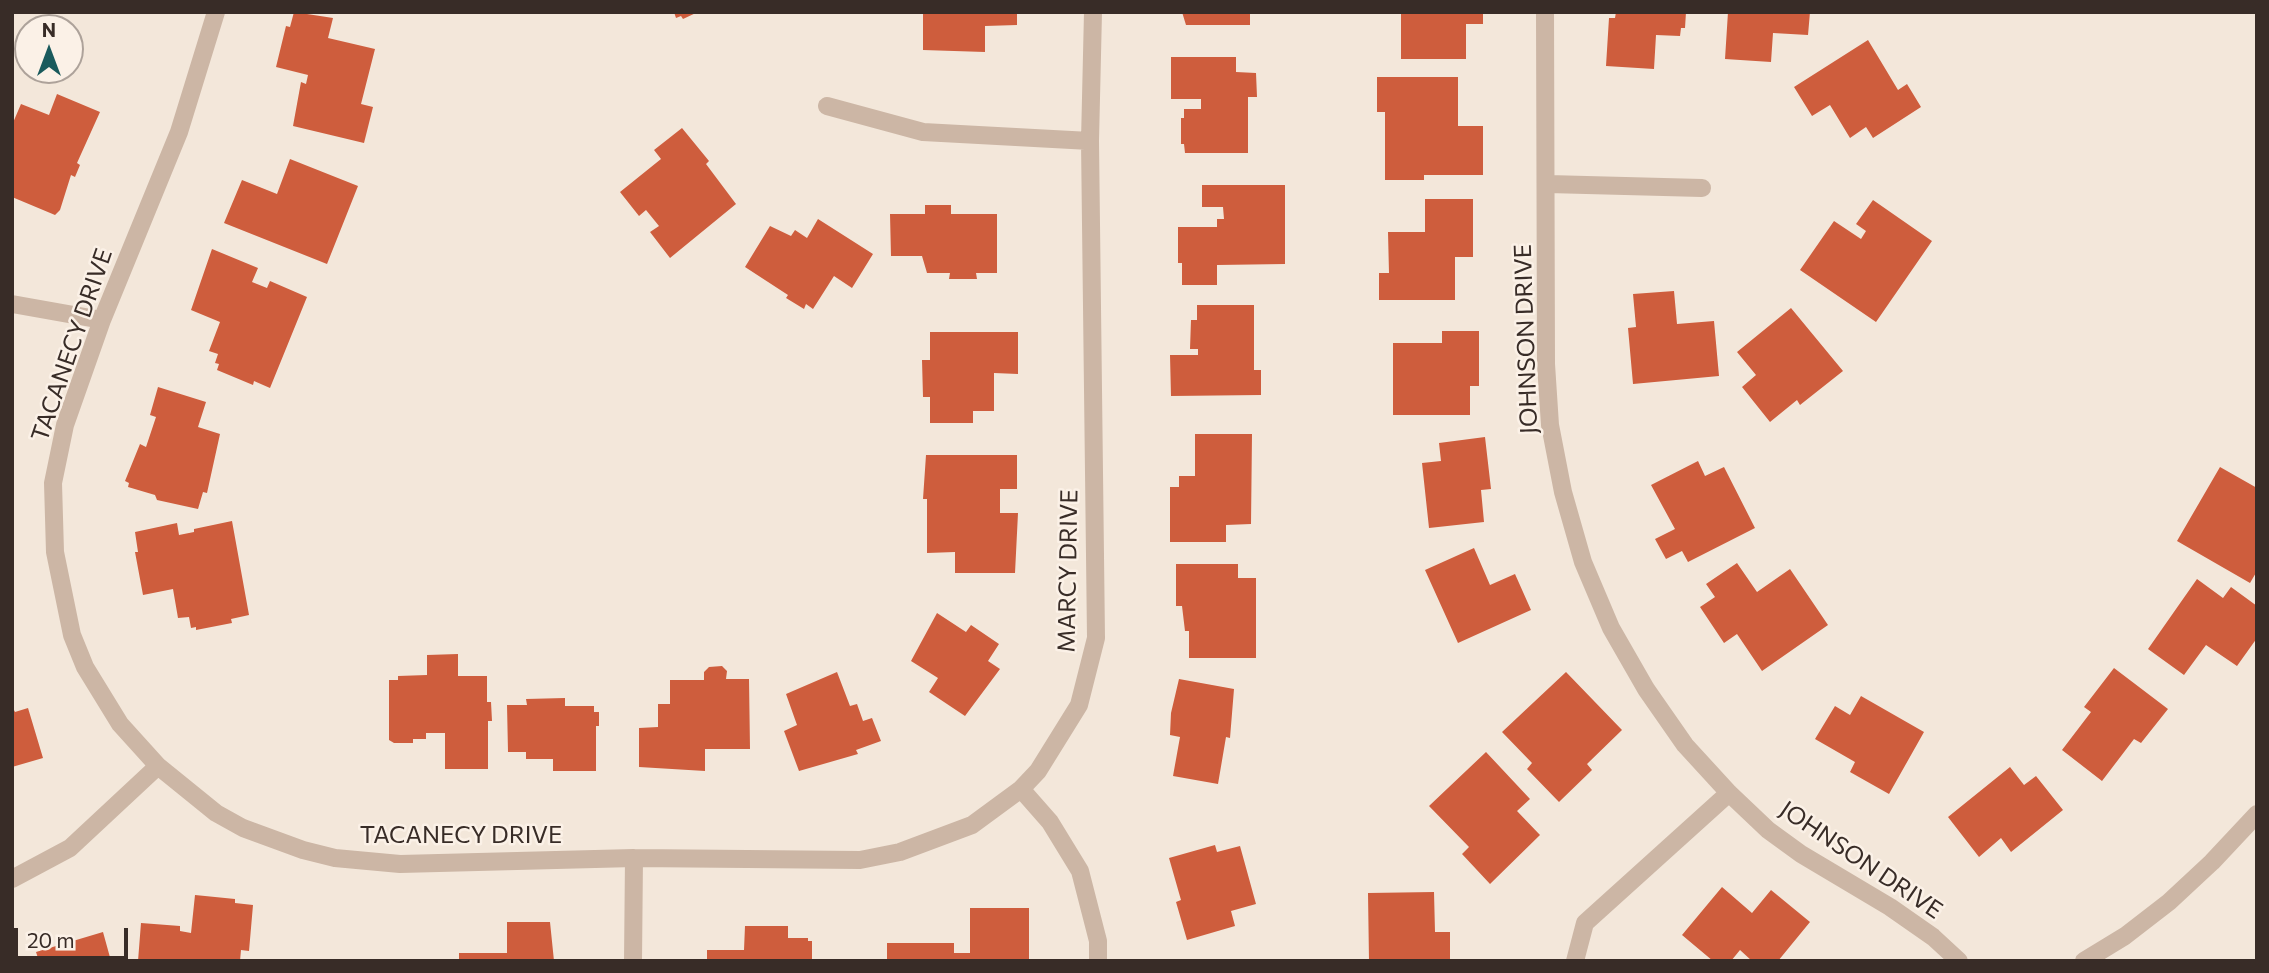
<!DOCTYPE html>
<style>
body{margin:0}
#map{position:relative;width:2269px;height:973px;overflow:hidden;background:#f3e7da;font-family:Commissioner,sans-serif}
canvas{display:block}
.frame{position:absolute;inset:0;border:14px solid #382c27;pointer-events:none}
.north{position:absolute;left:14px;top:14px;width:70px;height:70px;box-sizing:border-box;background:#fbf1e7;border:2px solid #ada29a;border-radius:50%;rotate:0deg;font-size:19px;font-weight:700;line-height:28px;text-align:center;color:#382c27}
.north::after{content:'';display:block;margin:auto;width:24px;height:32px;background:#1a5a5c;clip-path:polygon(50% 0,100% 100%,50% 72%,0 100%)}
.scale{position:absolute;left:14px;top:928px;width:114px;height:32px;box-sizing:border-box;border:4px solid #382c27;border-top:0;padding-left:9px;font-size:21px;line-height:24px;white-space:nowrap;color:#382c27;-webkit-text-stroke:5px #fbf1e7;paint-order:stroke}
</style>
<div id="map">
<canvas width="2269" height="973"></canvas>
<div class="frame"></div>
<div class="north">N</div>
<div class="scale">20 m</div>
</div>
<script>
const ctx = document.querySelector('canvas').getContext('2d');
ctx.lineJoin = 'round';
function fillPath(path, color) { ctx.fillStyle = color; ctx.fill(path, 'evenodd'); }
const shape = rows => new Path2D(rows.map(r => 'M' + r).join(''));
function trace(path, color, width, dash) { ctx.strokeStyle = color; ctx.lineWidth = width; ctx.lineCap = dash ? 'butt' : 'round'; ctx.setLineDash(dash || []); ctx.stroke(path); }
function drawText(font, color, halo, rows, align = 'center') {
  ctx.font = font + ' Commissioner,sans-serif'; ctx.lineWidth = 5; ctx.setLineDash([]); ctx.textBaseline = 'middle'; ctx.strokeStyle = halo; ctx.fillStyle = color; for (const [text, x, y, turn = 0] of rows) {
    ctx.save(); ctx.translate(x, y); ctx.rotate((+turn || 0) * Math.PI / 180); ctx.textAlign = isNaN(turn) ? turn : align; if (halo) ctx.strokeText(text, 0, 0); ctx.fillText(text, 0, 0); ctx.restore();
  }
}
const building = shape([
 [294,12,333,18,328,38,375,49,361,104,373,107,364,143,293,126,301,82,306,84,308,75,276,67,286,26,290,27],
 [674,12,698,12,683,19,681,16,676,18],
 [923,12,1017,12,1017,25,985,26,985,52,923,50],
 [1182,12,1250,12,1250,25,1186,25],
 [1401,12,1483,12,1483,24,1466,24,1466,59,1401,59],
 [1616,12,1686,12,1685,28,1681,28,1680,36,1656,35,1654,69,1606,66,1609,18,1615,18],
 [1728,12,1810,12,1808,35,1773,33,1771,62,1725,59],
 [1868,40,1898,90,1907,84,1921,107,1873,138,1866,127,1850,138,1830,105,1812,116,1794,87],
 [1171,57,1236,57,1236,72,1256,73,1257,97,1248,97,1248,153,1185,153,1184,144,1181,144,1181,118,1184,118,1184,109,1201,109,1201,99,1171,99],
 [1377,77,1458,77,1458,126,1483,126,1483,175,1424,175,1424,180,1385,180,1385,112,1377,112],
 [57,94,100,112,77,163,80,165,75,177,71,175,60,210,55,215,12,197,12,125,21,104,49,115],
 [682,128,709,161,706,164,736,204,670,258,650,232,659,226,646,210,639,216,620,192,661,159,654,150],
 [290,159,358,186,327,264,224,223,242,180,277,194],
 [1202,185,1285,185,1285,264,1217,265,1217,285,1182,285,1182,263,1178,263,1178,227,1217,227,1217,219,1224,219,1223,207,1202,207],
 [1425,199,1473,199,1473,257,1455,257,1455,300,1379,300,1379,273,1389,273,1388,232,1425,232],
 [1873,200,1932,241,1876,322,1800,270,1834,221,1861,239,1866,231,1856,224],
 [925,205,951,205,951,214,997,214,997,273,976,273,977,279,949,279,950,273,927,273,922,256,891,256,890,214,925,214],
 [818,219,873,254,852,288,834,276,813,309,806,304,804,309,786,298,788,295,745,267,770,226,791,236,795,230,807,238],
 [212,249,258,268,252,282,267,288,270,281,307,297,270,388,254,381,253,385,217,370,219,364,215,363,218,354,209,351,220,322,191,310],
 [1674,291,1677,324,1714,321,1719,376,1633,384,1628,328,1636,327,1633,294],
 [1197,305,1254,305,1254,370,1261,370,1261,395,1171,396,1170,355,1198,355,1198,349,1190,349,1191,320,1197,320],
 [1791,308,1843,371,1800,405,1797,400,1770,422,1742,387,1756,375,1737,352],
 [1442,331,1479,331,1479,386,1470,386,1470,415,1393,415,1393,343,1442,343],
 [930,332,1018,332,1018,374,994,373,994,411,973,411,973,423,930,423,930,397,923,397,922,360,930,360],
 [158,387,206,402,198,427,220,434,207,493,203,492,198,509,157,500,155,495,128,487,129,483,125,481,140,444,146,447,156,417,150,415],
 [1195,434,1252,434,1251,524,1226,525,1226,542,1170,542,1170,487,1179,487,1179,476,1195,476],
 [1485,437,1491,489,1481,490,1484,522,1429,528,1422,463,1441,461,1439,443],
 [926,455,1017,455,1017,489,1000,489,1000,513,1018,513,1015,573,955,573,955,552,927,553,927,499,923,499],
 [1698,461,1705,476,1724,467,1755,528,1688,562,1682,551,1666,559,1655,539,1675,529,1651,485],
 [2220,467,2257,488,2257,571,2250,583,2177,541],
 [232,521,249,615,231,619,232,623,196,630,196,627,191,628,189,617,178,618,173,589,143,595,135,552,138,552,135,532,177,523,179,535,194,532,194,529],
 [1474,548,1490,585,1515,574,1531,610,1458,643,1425,570],
 [1737,563,1757,592,1790,569,1828,625,1762,671,1737,634,1724,643,1700,607,1715,597,1706,584],
 [1176,564,1238,564,1238,578,1256,578,1256,658,1189,658,1189,631,1185,631,1182,606,1176,606],
 [2197,579,2223,598,2231,587,2257,606,2257,638,2237,666,2206,645,2184,675,2148,649],
 [937,613,966,632,971,625,999,644,988,661,1000,669,965,716,929,692,938,678,911,661],
 [458,654,458,676,487,676,487,702,491,702,492,721,488,721,488,769,445,769,445,733,426,733,426,739,413,739,413,743,394,743,389,740,389,680,398,680,398,676,427,675,427,655],
 [722,666,727,671,726,679,749,679,750,749,705,749,705,771,639,767,639,728,658,727,658,704,670,704,670,680,704,680,704,672,709,667],
 [2114,668,2168,709,2141,743,2134,739,2102,781,2062,750,2091,712,2084,707],
 [837,672,850,706,857,704,863,721,872,718,881,741,856,750,858,754,799,771,784,731,797,725,786,694],
 [1566,672,1622,730,1587,764,1592,770,1559,802,1527,769,1532,763,1502,732],
 [1179,679,1234,689,1230,738,1226,737,1218,784,1173,776,1180,737,1170,735,1171,713],
 [1861,696,1924,732,1889,794,1850,772,1855,762,1815,739,1835,706,1850,715],
 [565,698,565,706,594,706,594,712,599,712,599,726,596,726,596,771,553,771,553,759,526,759,526,752,508,752,507,705,527,705,526,699],
 [12,706,15,712,28,708,43,758,12,767],
 [1486,752,1530,799,1517,811,1540,835,1490,884,1462,854,1469,847,1429,806],
 [2010,767,2024,785,2036,776,2063,810,2011,852,2001,838,1979,857,1948,817],
 [1215,845,1217,852,1240,846,1256,904,1231,911,1235,926,1187,940,1176,902,1181,900,1169,858],
 [1722,887,1752,913,1771,890,1810,922,1778,961,1752,961,1740,950,1731,961,1713,961,1682,935],
 [1434,892,1435,932,1450,932,1450,961,1369,961,1368,893],
 [195,895,235,899,235,903,253,905,249,951,241,950,240,961,138,961,141,923,180,926,180,931,191,933],
 [970,908,1029,908,1029,961,887,961,887,943,954,943,954,953,970,953],
 [507,922,550,922,554,961,459,961,459,953,507,953],
 [745,926,788,926,788,938,808,938,808,941,812,941,812,961,707,961,707,950,744,950],
 [103,932,111,961,39,961,36,952]
]);
const minor = shape([
 [216,12,179,132,102,320,65,425,53,483,55,552,72,635,85,667,120,724,158,766,216,813,243,828,303,850,335,858,400,864,634,858,860,860,900,852,972,825,1021,789,1038,771,1079,705,1096,638,1090,141,1093,12],
 [1545,12,1546,364,1550,425,1563,492,1583,562,1611,628,1646,689,1685,745,1729,793,1768,830,1801,854,1890,907,1933,937,1959,961],
 [827,106,923,132,1090,141],
 [1548,184,1702,188],
 [12,304,102,320],
 [1021,789,1050,822,1080,871,1098,941,1098,961],
 [12,879,70,848,158,766],
 [633,961,634,858],
 [1575,961,1585,923,1729,793],
 [2084,961,2125,936,2169,902,2212,862,2257,814]
]);
const streetNames = [
 ["JOHNSON DRIVE",1526,339,-92],
 ["TACANECY DRIVE",72,345,-71],
 ["MARCY DRIVE",1068,571,-89],
 ["TACANECY DRIVE",461,835],
 ["JOHNSON DRIVE",1861,860,34]
];
fillPath(building, '#ce5d3d');
trace(minor, '#ccb6a5', 18);
drawText('24px', '#382c27', '#fbf1e7', streetNames);
</script>
